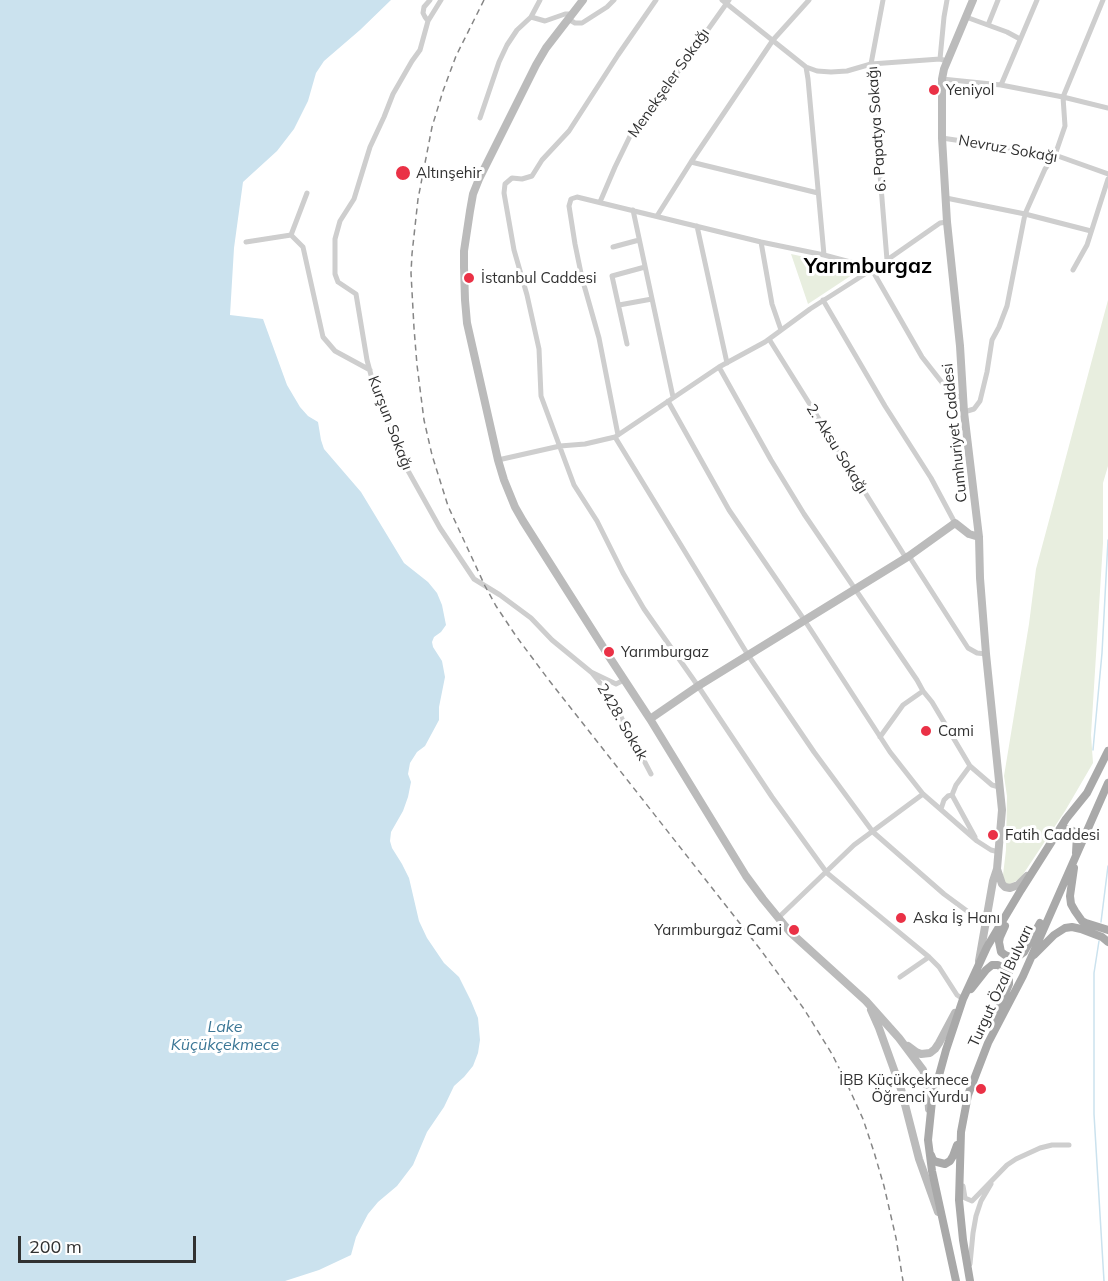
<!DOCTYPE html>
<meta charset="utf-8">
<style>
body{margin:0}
#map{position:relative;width:1108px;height:1281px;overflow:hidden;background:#fff;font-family:Mulish,sans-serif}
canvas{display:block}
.scale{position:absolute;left:18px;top:1236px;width:178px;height:27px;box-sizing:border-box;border:3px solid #313131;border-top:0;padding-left:8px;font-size:18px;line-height:21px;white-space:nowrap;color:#313131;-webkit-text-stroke:4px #fff;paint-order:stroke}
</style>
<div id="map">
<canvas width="1108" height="1281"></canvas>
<div class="scale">200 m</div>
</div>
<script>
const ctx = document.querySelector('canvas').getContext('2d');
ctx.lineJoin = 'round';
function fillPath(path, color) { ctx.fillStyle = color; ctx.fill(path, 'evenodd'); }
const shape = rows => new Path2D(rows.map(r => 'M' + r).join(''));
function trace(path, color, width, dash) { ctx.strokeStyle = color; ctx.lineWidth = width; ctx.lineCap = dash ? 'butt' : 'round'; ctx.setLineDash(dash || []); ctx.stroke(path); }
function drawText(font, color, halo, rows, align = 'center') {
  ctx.font = font + ' Mulish,sans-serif'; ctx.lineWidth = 6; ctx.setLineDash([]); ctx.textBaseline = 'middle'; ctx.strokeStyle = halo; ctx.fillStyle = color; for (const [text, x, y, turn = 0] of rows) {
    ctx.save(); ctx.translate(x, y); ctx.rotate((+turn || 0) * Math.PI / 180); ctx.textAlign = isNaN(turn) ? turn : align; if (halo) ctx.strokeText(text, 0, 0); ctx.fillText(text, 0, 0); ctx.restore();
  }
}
const green = shape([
 [791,254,855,268,858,271,808,304],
 [1108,300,1108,466,1103,483,1103,543,1091,735,1093,763,1065,811,1020,879,1008,885,1004,881,1003,875,1006,850,1007,796,1004,776,1029,624,1036,569]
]);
const water = shape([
 [0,0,391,0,360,30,324,61,316,73,308,101,294,129,277,151,243,182,234,248,230,315,263,319,287,385,300,407,308,416,318,422,321,440,324,449,361,492,404,563,428,582,437,593,442,605,446,625,441,632,434,637,432,642,433,647,442,661,445,677,439,707,439,720,425,746,417,752,410,763,408,774,411,782,408,797,403,811,391,832,390,841,392,848,402,864,409,878,419,921,427,938,444,963,459,977,471,1001,478,1018,480,1040,478,1053,473,1066,464,1077,454,1086,444,1107,427,1132,413,1165,397,1186,378,1202,368,1214,356,1237,351,1255,319,1270,285,1281,0,1281]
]);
const stream = shape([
 [1093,750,1102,653,1108,540],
 [1101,922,1108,866],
 [1099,941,1094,973,1094,1114,1104,1281]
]);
const street = shape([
 [441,0,428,21,420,50,412,61,393,94,384,117,370,147,354,199,340,221,335,239,335,274,338,282,356,294,367,360,376,394,402,460,440,528,474,579,500,595,531,618,552,640,591,672,616,684,624,680],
 [656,0,618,55,569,131,542,160,532,176,522,179,512,178,505,184,504,193,514,250,527,295,539,349,541,396,574,485,597,521,623,573,644,609,698,686,772,797,827,873,929,957,939,967,957,995,963,999],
 [722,0,806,67,808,79,824,255],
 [883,0,871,64,887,260],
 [531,17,545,21,565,14,573,14],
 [966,17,1007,32,1020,39],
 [568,19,575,23,582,23,607,7,614,0],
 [428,21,425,17,423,13,424,7,430,0],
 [988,25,998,0],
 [940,59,944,17,947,0],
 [806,67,817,71,831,72,847,71,871,64,940,59,947,61],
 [942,79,1001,85,1063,97,1108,108],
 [1001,85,1037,0],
 [480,118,499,62,507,45,517,30,531,17,540,0],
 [942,138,1055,155,1108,174],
 [691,162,818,193],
 [946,198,1025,214,1091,231],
 [600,202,615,167,632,132,660,97,729,0],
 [633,210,673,397],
 [657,216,691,162,773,40,809,0],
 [697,226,727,363],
 [291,235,307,193],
 [246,242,291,235,303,247,323,337,335,351,370,370],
 [761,242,772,304,781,330],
 [613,247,639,240],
 [1073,270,1087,245,1108,179],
 [823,300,885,406,931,478,955,523],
 [619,305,652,299],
 [769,339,906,558],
 [627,344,612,276,645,267],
 [719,367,771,460,804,514,917,680,923,691,932,702,970,766,992,785,999,787],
 [668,401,729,510,805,621,890,752,923,794,977,841,991,850,999,852],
 [964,412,974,409,980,401,987,372,992,340,999,327,1007,306,1025,214,1045,169,1055,155,1065,126,1063,97,1103,0],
 [618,435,599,338,582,278,575,244,569,206,571,199,577,197,761,242,824,255,869,267,871,268,922,357,951,394,955,396,963,397],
 [615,437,748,655,814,752,873,832,944,894,986,925],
 [498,460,560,446,585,444,615,437,719,367,765,342,810,309,887,260,940,223,947,222],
 [909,556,968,648,977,653,986,654],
 [592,673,609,694,651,774],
 [880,737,903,705,923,691],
 [952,795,956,785,970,766],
 [941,809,944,800,948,796,952,795,975,837],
 [778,918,854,845,923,794],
 [900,977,929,957],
 [963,1186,965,1198,972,1201,1007,1165,1016,1159,1040,1148,1052,1145,1069,1145],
 [970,1264,973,1233,976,1216,981,1201,991,1184]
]);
const secondary = shape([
 [583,0,546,48,536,65,479,179,473,194,470,211,464,251,464,267,465,300,467,323,498,460,504,480,515,507,523,521,610,658,650,719,746,876,763,899,790,932,866,1001,899,1038,923,1070,927,1082,929,1109],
 [973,0,944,69,942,79,942,138,947,222,960,346,964,412,979,537,980,578,986,654,1002,810,997,869,993,881,979,961],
 [650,719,698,686,909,556,955,523,969,534,979,537],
 [997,869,1002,884,1005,887,1010,888,1018,885,1027,876],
 [871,1010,879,1028,901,1089,919,1159,938,1212],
 [908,1046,916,1052,921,1054,930,1053,935,1049,939,1043,955,1013]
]);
const primary = shape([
 [1059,837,1068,829,1075,832,1077,835,1076,853],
 [1074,868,1070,896,1071,904,1075,911,1082,921,1086,923,1108,930],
 [1005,926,1000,937,999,942,1001,952,1005,955,1010,957,1014,957,1020,955,1024,952,1040,923],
 [1034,955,1054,935,1065,928,1072,927,1081,929,1102,937,1108,942],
 [971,989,986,970,992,965,998,965,1007,970,1009,974,1009,984,997,1013,993,1025],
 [931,1155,933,1160,937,1162,945,1164,950,1161,953,1156,957,1145],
 [956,1281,932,1171,928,1140,932,1101,946,1050,963,999,987,947,1021,890,1066,819,1087,793,1108,751],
 [970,1281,963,1240,959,1200,961,1132,968,1095,988,1043,1023,976,1108,783]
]);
const rail = shape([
 [484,0,456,56,443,91,432,127,418,199,412,254,411,273,414,328,417,365,424,420,432,455,448,506,485,586,496,606,516,636,548,679,760,949,804,1009,832,1054,848,1086,863,1119,874,1152,884,1186,896,1238,903,1281]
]);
const markers = [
 [934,90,6,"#ea3146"],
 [403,173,8,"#ea3146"],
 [469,278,6,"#ea3146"],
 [609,652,6,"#ea3146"],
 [926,731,6,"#ea3146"],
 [993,835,6,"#ea3146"],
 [901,918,6,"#ea3146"],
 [794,930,6,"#ea3146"],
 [981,1089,6,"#ea3146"]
];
const streetNames = [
 ["Menekşeler Sokağı",669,83,-55],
 ["6. Papatya Sokağı",877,129,-94],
 ["Nevruz Sokağı",1008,149,10],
 ["Kurşun Sokağı",390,423,69],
 ["Cumhuriyet Caddesi",955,433,-96],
 ["2. Aksu Sokağı",837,449,58],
 ["2428. Sokak",622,722,60],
 ["Turgut Özal Bulvarı",1001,986,-65]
];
const poiNames = [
 ["Yeniyol",946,90],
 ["Altınşehir",416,173],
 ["İstanbul Caddesi",481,278],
 ["Yarımburgaz",621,652],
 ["Cami",938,731],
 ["Fatih Caddesi",1005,835],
 ["Aska İş Hanı",913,918],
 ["Yarımburgaz Cami",782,930,"right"],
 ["İBB Küçükçekmece",969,1080,"right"],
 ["Öğrenci Yurdu",969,1097,"right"]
];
const waterNames = [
 ["Lake",225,1027],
 ["Küçükçekmece",225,1045]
];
const districtNames = [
 ["Yarımburgaz",868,267]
];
fillPath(green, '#e8eedf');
fillPath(water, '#cbe2ee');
trace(stream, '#cbe2ee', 1.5);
trace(street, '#cecece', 5);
trace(secondary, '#bbb', 8);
trace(primary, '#a9a9a9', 8);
trace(rail, '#868686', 1.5, [6, 4.5]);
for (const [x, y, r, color] of markers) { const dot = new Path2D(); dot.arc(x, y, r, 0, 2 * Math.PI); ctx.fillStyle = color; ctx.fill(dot); trace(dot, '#fff', 2); }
drawText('15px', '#313131', '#fff', streetNames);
drawText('15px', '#313131', '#fff', poiNames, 'left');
drawText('italic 16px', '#3c7796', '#fff', waterNames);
drawText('bold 21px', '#000', '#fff', districtNames);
</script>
